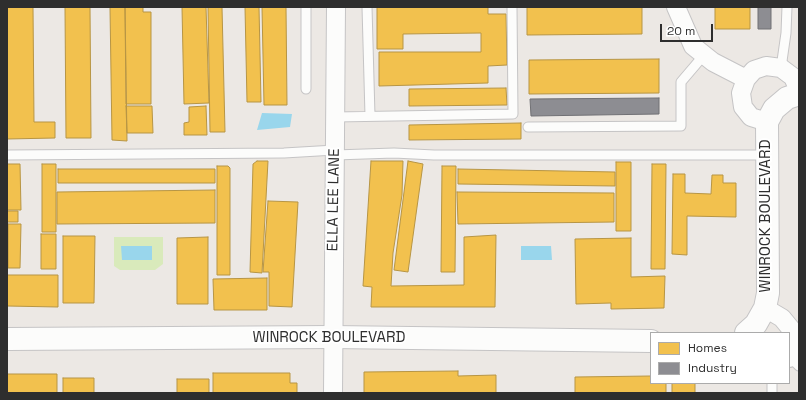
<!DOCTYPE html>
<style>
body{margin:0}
#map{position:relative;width:806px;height:400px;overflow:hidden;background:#ece8e4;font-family:"Space Grotesk",sans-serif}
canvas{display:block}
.frame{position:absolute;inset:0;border:8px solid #2e2e2e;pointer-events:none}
.legend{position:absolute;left:650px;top:332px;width:140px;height:52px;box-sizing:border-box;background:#fff;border:1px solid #ababab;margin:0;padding:5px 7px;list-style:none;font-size:12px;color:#2e2e2e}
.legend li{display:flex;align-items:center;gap:8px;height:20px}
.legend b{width:20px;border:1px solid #ababab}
.scale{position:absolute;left:660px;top:24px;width:53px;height:18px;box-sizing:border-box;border:2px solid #2e2e2e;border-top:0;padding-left:5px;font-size:12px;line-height:14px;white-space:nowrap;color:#2e2e2e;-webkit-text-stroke:3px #fff;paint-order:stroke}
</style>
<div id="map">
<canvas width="806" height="400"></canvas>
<div class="frame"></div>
<ul class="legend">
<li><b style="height:11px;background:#f2c14e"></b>Homes</li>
<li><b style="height:11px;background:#8d8d92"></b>Industry</li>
</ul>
<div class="scale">20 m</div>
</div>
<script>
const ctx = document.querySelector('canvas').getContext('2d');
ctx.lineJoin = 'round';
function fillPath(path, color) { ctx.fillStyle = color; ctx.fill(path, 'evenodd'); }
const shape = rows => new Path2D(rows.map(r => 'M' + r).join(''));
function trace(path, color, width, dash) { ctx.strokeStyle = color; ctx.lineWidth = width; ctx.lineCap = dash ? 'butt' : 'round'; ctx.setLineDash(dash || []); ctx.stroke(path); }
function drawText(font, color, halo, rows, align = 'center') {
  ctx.font = font + ' "Space Grotesk",sans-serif'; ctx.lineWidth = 4; ctx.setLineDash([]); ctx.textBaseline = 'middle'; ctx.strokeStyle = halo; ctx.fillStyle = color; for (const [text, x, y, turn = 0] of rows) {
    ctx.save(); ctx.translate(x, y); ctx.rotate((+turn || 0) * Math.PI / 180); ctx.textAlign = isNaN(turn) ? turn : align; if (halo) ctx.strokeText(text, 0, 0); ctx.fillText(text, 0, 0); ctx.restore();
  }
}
const pitch = shape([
 [114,237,163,237,163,264,155,270,120,270,114,266]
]);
const water = shape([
 [262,113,292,114,290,127,257,130],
 [121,246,152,246,152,260,122,260],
 [521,246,551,246,552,260,521,260]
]);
const homes = shape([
 [7,7,33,7,34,122,55,122,55,138,7,139,7,7],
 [65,7,90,7,91,138,66,138,65,7],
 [110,7,125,7,127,141,112,140,110,7],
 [125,7,143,7,143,12,151,12,151,104,126,104,125,7],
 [182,7,206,7,209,103,184,104,182,7],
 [208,7,222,7,225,132,210,132,208,7],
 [245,7,259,7,261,102,247,102,245,7],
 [262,7,286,7,287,105,264,105,262,7],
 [377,7,488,7,488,14,506,14,507,65,488,66,488,83,379,86,379,52,481,52,481,33,403,34,403,49,377,49,377,7],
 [527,7,642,7,642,34,527,35,527,7],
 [715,7,750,7,750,29,715,29,715,7],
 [659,59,659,93,529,94,529,60,659,59],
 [506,88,507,105,409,106,409,89,506,88],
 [126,106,152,106,153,133,127,133,126,106],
 [206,106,207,135,184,135,184,123,189,122,189,107,206,106],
 [521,123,521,139,409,140,409,125,521,123],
 [257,161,268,161,262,273,250,272,253,164,257,161],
 [371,161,403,161,402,195,393,253,391,286,464,285,464,237,496,235,495,307,371,307,372,287,363,286,371,161],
 [408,161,423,164,408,272,394,270,408,161],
 [616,162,631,162,631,231,616,231,616,162],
 [7,164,20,164,21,210,7,210,7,164],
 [42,164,56,164,56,232,42,232,42,164],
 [652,164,666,164,665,269,651,269,652,164],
 [217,166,228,166,230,168,230,275,217,275,217,166],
 [442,166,456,166,455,272,441,272,442,166],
 [58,169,215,169,215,183,58,183,58,169],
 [458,169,615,172,615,186,458,184,458,169],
 [673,174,685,174,685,193,711,194,712,175,723,175,723,183,736,183,736,217,687,216,687,255,672,254,673,174],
 [215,190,215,223,57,224,57,192,215,190],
 [457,192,614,193,614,222,458,224,457,192],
 [268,201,298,202,292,307,269,306,269,272,263,272,268,201],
 [7,211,18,211,18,222,7,222,7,211],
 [8,224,21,224,20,268,8,268,8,224],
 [41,234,56,234,56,269,41,269,41,234],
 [63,236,95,236,94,303,63,303,63,236],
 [208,237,208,304,177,304,177,238,208,237],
 [631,238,631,277,665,276,664,308,611,309,611,303,576,304,575,239,631,238],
 [7,275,58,275,58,307,7,306,7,275],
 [267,278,267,310,214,310,213,279,267,278],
 [458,371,458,376,496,375,496,393,364,393,364,372,458,371],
 [213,373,290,373,290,383,297,383,297,393,213,393,213,373],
 [7,374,57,374,57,393,7,393,7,374],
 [651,376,651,383,666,383,666,393,575,393,575,377,651,376],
 [63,378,94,378,94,393,63,393,63,378],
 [177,379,209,379,209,393,177,393,177,379],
 [672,383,695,383,695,393,672,393,672,383]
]);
const industry = shape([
 [758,7,771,7,771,29,758,29,758,7],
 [659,98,659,114,531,116,530,99,659,98]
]);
const service = shape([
 [306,7,306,89],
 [367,7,370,116],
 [781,68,786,33,787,7],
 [335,117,513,114,512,7],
 [528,127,681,126,681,82,704,55],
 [7,155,284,153,335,150],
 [335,155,394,153,434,155,766,155],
 [790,357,799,366],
 [772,393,772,383]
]);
const minor = shape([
 [676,7,693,46,713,62,746,79],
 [767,122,751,117,743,107,741,93,746,79,754,70,766,66,781,68,793,77,799,91],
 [765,308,782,318,791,329,794,345,789,358],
 [333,393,336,7]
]);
const tertiary = shape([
 [746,333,756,324,765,308,768,293,767,122,774,109,787,98,799,94],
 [7,339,332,337,651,341]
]);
const streetNames = [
 ["ELLA LEE LANE",334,200,-89],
 ["WINROCK BOULEVARD",766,216,-90],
 ["WINROCK BOULEVARD",329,338]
];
fillPath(pitch, '#d9eabb');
fillPath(water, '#99d6ec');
fillPath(homes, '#f2c14e');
trace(homes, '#b79544', 1);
fillPath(industry, '#8d8d92');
trace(industry, '#707074', 1);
trace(service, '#c5c4c5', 11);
trace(minor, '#c5c4c5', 20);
trace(tertiary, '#c5c4c5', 24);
trace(service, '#fcfcfb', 9);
trace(minor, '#fcfcfb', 18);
trace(tertiary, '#fcfcfb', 22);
drawText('15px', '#2e2e2e', '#fff', streetNames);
</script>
